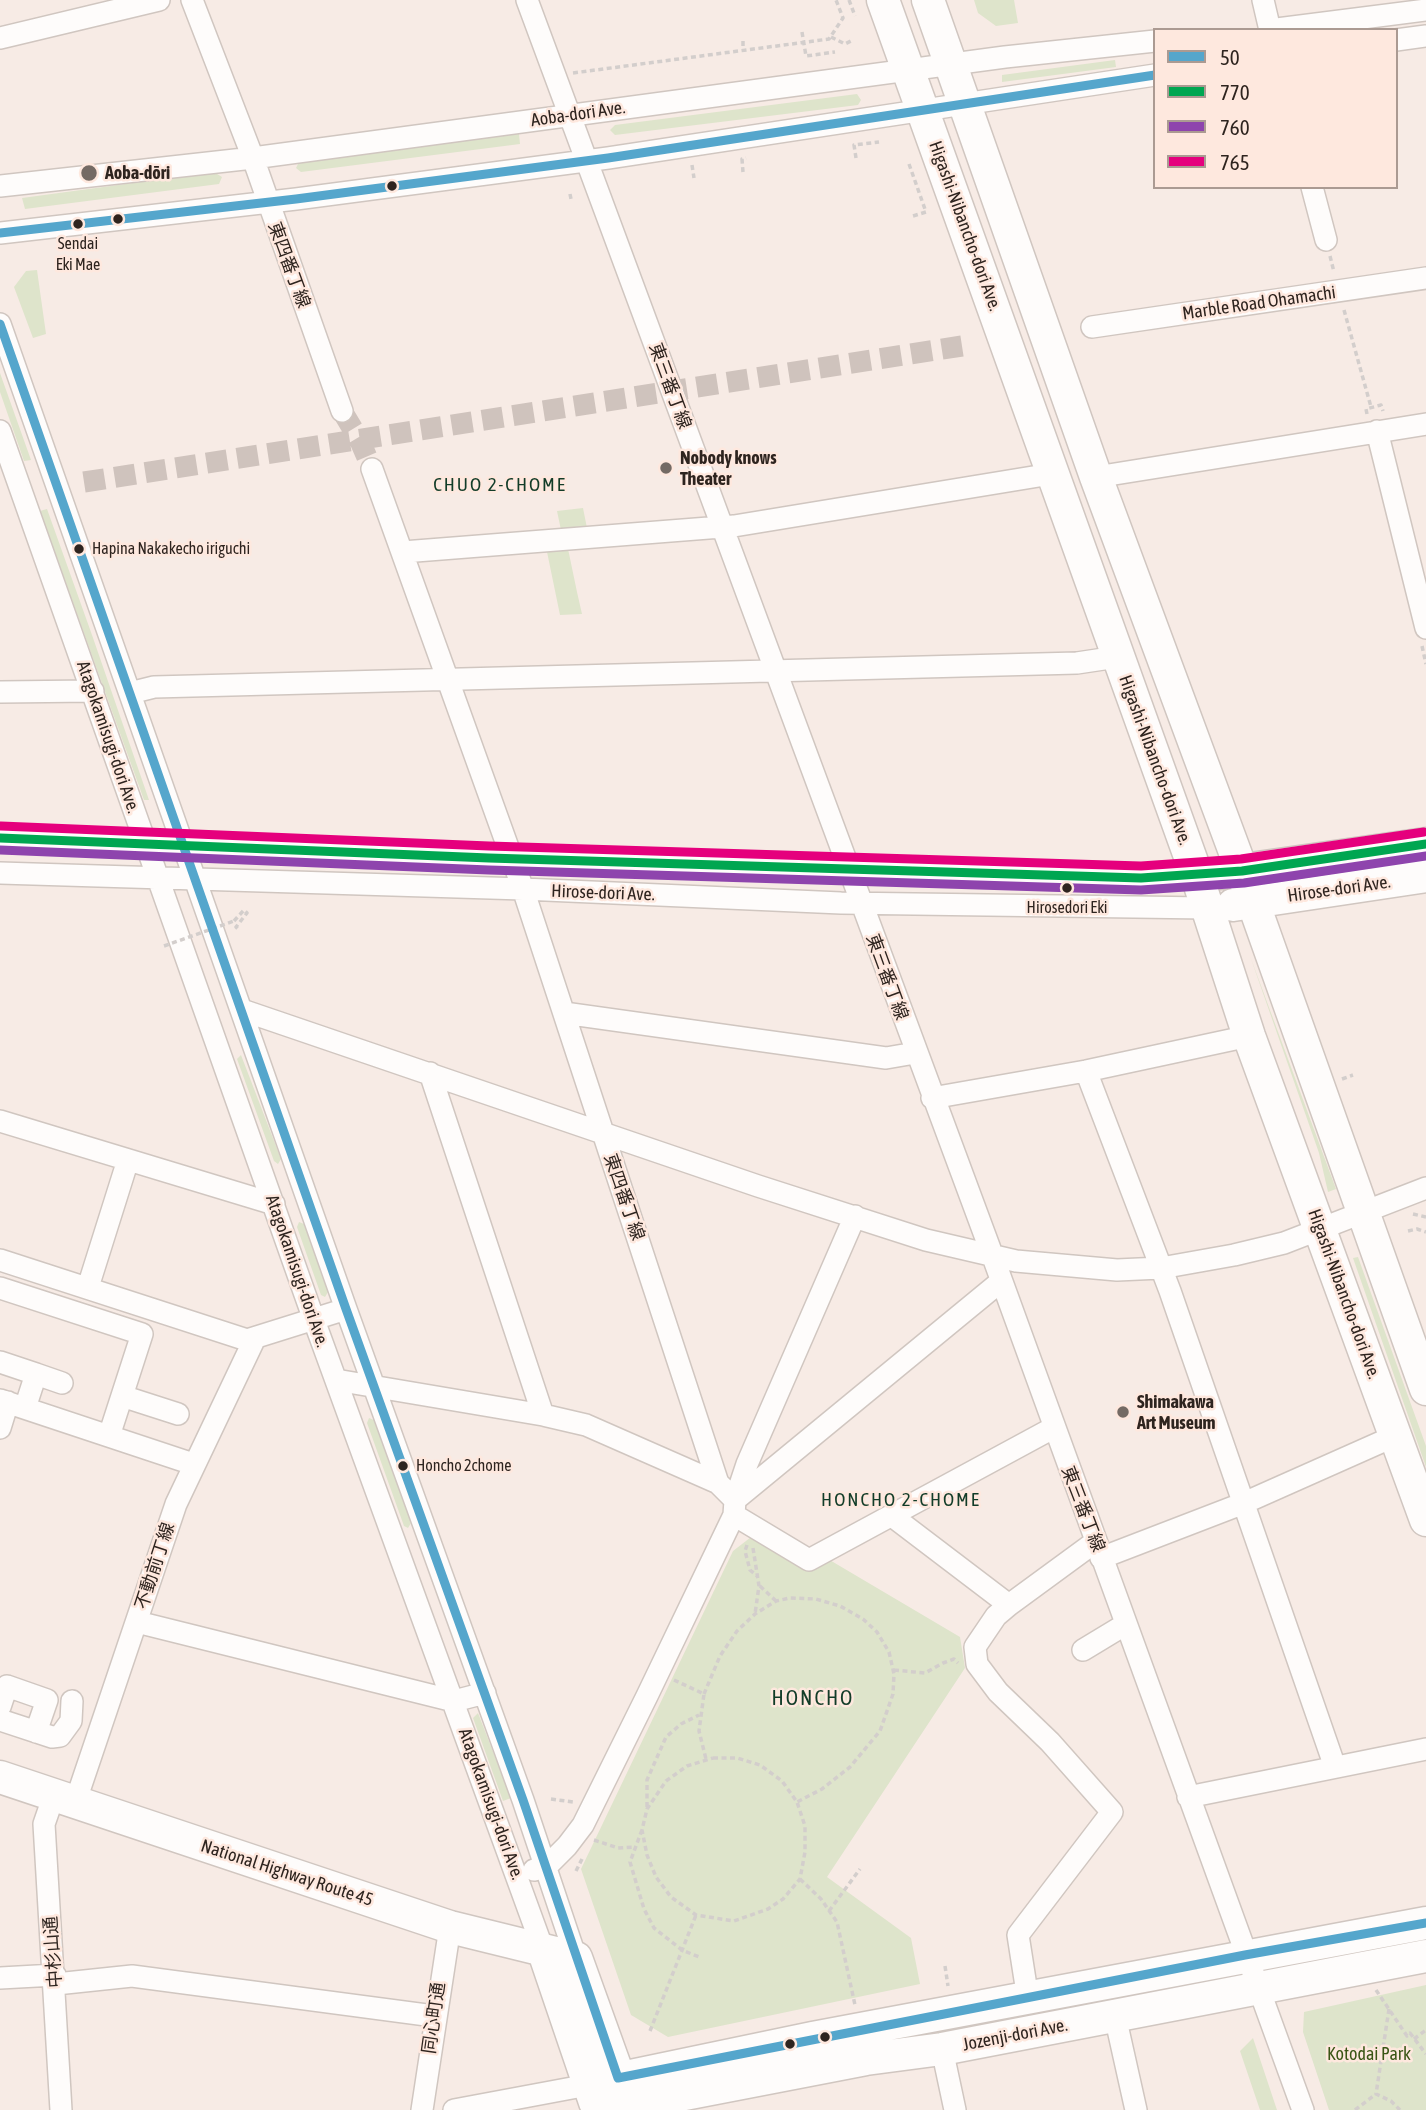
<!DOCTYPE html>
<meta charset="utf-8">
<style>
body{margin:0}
#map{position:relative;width:1426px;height:2110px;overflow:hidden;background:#f7ebe5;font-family:"Asap Condensed",sans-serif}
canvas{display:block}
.legend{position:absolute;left:1153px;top:28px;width:245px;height:161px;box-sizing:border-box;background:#fee8de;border:2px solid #ab9a92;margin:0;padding:9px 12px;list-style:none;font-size:21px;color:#2e241f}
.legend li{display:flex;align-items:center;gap:14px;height:35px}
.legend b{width:35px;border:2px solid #ab9a92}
</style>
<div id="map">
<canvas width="1426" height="2110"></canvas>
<ul class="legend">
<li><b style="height:9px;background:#55a6cc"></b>50</li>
<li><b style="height:9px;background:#00a651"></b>770</li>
<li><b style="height:9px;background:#8e44ad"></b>760</li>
<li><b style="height:9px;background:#e5007d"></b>765</li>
</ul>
</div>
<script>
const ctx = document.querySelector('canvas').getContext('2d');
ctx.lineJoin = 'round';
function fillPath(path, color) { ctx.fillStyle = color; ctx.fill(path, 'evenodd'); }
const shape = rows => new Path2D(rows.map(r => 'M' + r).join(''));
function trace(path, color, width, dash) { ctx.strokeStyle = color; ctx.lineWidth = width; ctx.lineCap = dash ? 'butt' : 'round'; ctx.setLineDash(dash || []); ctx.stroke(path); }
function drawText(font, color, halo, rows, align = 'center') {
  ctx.font = font + ' "Asap Condensed","Noto Sans JP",sans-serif'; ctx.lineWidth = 5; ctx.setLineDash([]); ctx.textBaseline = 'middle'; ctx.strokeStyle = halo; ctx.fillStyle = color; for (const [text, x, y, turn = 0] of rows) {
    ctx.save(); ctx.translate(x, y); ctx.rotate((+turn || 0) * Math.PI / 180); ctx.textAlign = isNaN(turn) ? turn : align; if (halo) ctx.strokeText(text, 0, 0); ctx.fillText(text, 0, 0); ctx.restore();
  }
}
const green = shape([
 [974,0,1014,0,1018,23,996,26,978,13],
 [1115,60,1116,67,1002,82,1002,75],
 [857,94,861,100,858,105,615,135,610,130,615,125],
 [519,134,520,144,301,172,296,168,299,162],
 [214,172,222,177,219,184,25,209,22,198],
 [37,270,46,334,33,338,14,287,26,271],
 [0,373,31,460,24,461,0,392],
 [583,508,587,528,561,530,557,511],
 [47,509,92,635,149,800,144,800,40,511],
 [567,544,577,592,582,614,560,615,546,547],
 [343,863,482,868,485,871,482,874,409,870],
 [1250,956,1336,1189,1328,1192,1319,1153],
 [241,1055,281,1159,278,1164,274,1161,237,1059],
 [299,1222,304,1224,328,1292,325,1297,321,1295,297,1227],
 [1358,1257,1426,1446,1426,1467,1353,1258],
 [369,1418,374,1420,411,1523,408,1528,404,1526,367,1423],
 [755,1534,807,1571,828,1559,960,1637,965,1668,827,1877,911,1938,920,1984,668,2037,631,2015,581,1869,733,1551],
 [478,1713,511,1798,503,1801,473,1718],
 [1426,1985,1426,2110,1329,2110,1303,2032,1304,2012],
 [1253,2038,1277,2110,1260,2110,1240,2051]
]);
const minorTunnel = shape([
 [342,411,360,441,372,469],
 [84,482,962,346]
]);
const path = shape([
 [849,0,855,16],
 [802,32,806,56,835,52],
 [831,37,845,44,851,41],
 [743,41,743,49],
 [573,73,829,39,843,18,836,0],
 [856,158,854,145,879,142],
 [909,164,926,212,913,216],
 [692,165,694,178],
 [743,172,742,159,746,158],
 [570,194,571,199],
 [1330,256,1334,272],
 [1344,310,1371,407],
 [1367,414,1366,409,1381,405,1383,411],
 [1422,646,1426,664],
 [234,921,244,910,247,913,236,927,238,929],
 [1342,1079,1353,1075],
 [1413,1214,1426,1217],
 [1408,1231,1417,1229,1426,1232],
 [747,1545,745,1551,750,1570,757,1576],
 [753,1548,759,1586,755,1614],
 [760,1586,776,1601],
 [894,1670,925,1673,943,1663,954,1659,958,1663],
 [674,1680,704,1694,699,1731,706,1759],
 [704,1694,720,1656,737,1631,755,1614,776,1601,790,1598,816,1599,840,1606,863,1619,877,1632,889,1652,894,1674,893,1694,880,1731,850,1767,822,1789,797,1802],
 [713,1758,737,1758,760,1765,782,1781,797,1802,805,1826,805,1852,800,1879,783,1899,768,1909,734,1921,696,1915,671,1897,656,1877,647,1855,642,1830,647,1809,666,1781,687,1766,713,1758],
 [551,1799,573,1802],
 [647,1807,647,1780,666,1737,681,1724,699,1715],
 [642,1830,630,1862,644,1909,654,1928,682,1950,699,1957],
 [594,1840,618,1848,634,1847],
 [576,1871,582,1859],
 [800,1879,821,1899,837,1922,855,2005],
 [829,1911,860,1869],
 [945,1966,948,1986],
 [1376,1990,1407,2036,1410,2033,1426,2054],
 [1389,2009,1376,2094,1391,2101,1400,2110],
 [650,2031,696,1915],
 [1414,2039,1426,2030],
 [1355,2110,1376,2094]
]);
const minor = shape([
 [192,0,253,158,342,411],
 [527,0,993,1257,1303,2110],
 [1263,0,1270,30],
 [1269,30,1426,10],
 [0,38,159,0],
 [1396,40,1426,36],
 [0,186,253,158,1005,57,1155,41],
 [1312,187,1326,240],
 [0,233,296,199,608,158,1155,75],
 [0,324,346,1309,523,1800,576,1958],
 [1092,327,1426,278],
 [0,431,319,1334,544,1952],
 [1377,431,1426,628],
 [372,469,523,889,718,1483,735,1500],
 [1096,477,1426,424],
 [403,552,734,526,1051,474],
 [0,692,93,691],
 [130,693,154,687,1077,663,1117,657],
 [0,838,489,858,1141,878,1197,876],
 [0,873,523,889,841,903,1207,908],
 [242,1010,758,1186,926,1240,1016,1261,1117,1270,1161,1268,1234,1255,1284,1243,1426,1188],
 [564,1013,886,1058,915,1053],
 [1086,1071,1170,1291,1335,1767],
 [430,1073,543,1415],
 [932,1098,1086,1071,1249,1036],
 [0,1121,274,1204],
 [0,1260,247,1340,346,1309],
 [88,1287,128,1160],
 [0,1288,142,1334,109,1436],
 [0,1362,36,1374,25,1408],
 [36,1374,62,1383],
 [336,1380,543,1415,586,1425,718,1483],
 [122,1396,178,1414],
 [0,1400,193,1464],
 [0,1428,8,1402],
 [735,1500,1000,1282],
 [734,1515,809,1560,1053,1428],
 [892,1516,1009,1605],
 [1101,1558,1244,1503,1397,1435],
 [137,1622,454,1701,485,1693],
 [1083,1650,1126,1624],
 [0,1707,7,1686,47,1700,36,1732],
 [0,1720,52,1737,60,1736,71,1721,72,1701],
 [54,1795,44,1824,61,2110],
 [1188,1797,1426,1749],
 [75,1803,176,1504,255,1338],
 [534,1870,546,1867,567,1846,583,1825,647,1696,734,1515,735,1500,747,1464,855,1216],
 [0,1978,55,1975],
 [56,1984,132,1976,434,2016],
 [1028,1999,1018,1935,1112,1812,1050,1742,998,1692,977,1664,975,1647,996,1616,1009,1605,1095,1542],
 [1115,2016,1136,2110],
 [942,2049,955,2110],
 [422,2110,450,1927],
 [454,2110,588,2085]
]);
const highway = shape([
 [883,0,1197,876,1249,1036,1426,1520],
 [928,0,1096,477,1242,871,1426,1389],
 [1222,873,1426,844],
 [1233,905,1426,876],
 [0,1777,450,1927,576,1958,626,2097],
 [544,1952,595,2102],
 [588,2085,813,2038,1426,1923],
 [602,2110,866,2059,942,2049,1426,1956]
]);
const pathBridge = shape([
 [164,946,234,921]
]);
const bus1 = shape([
 [0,233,296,199,608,158,1155,75],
 [0,324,346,1309,523,1800,618,2078,1245,1955,1426,1923]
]);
const bus2 = shape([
 [0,838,489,858,1141,878,1242,871,1426,844]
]);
const bus3 = shape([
 [0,850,489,870,1141,890,1244,883,1426,856]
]);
const bus4 = shape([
 [1,826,489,846,1141,866,1241,859,1424,832]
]);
const markers = [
 [89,173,9,"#746a64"],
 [392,186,6,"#2e241f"],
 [118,219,6,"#2e241f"],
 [78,224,6,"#2e241f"],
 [666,468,7,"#746a64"],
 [79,549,6,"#2e241f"],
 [1067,888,6,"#2e241f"],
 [1123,1412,7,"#746a64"],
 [403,1466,6,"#2e241f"],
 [825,2037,6,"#2e241f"],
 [790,2044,6,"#2e241f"]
];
const busNames = [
 ["Sendai",78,244],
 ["Eki Mae",78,265],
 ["Hapina Nakakecho iriguchi",92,549,"left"],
 ["Hirosedori Eki",1067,908],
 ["Honcho 2chome",416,1466,"left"]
];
const streetNames = [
 ["Aoba-dori Ave.",578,114,-8],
 ["Higashi-Nibancho-dori Ave.",965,226,70],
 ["東四番丁線",289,265,70],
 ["Marble Road Ohamachi",1259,303,-8],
 ["東三番丁線",670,386,70],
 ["Atagokamisugi-dori Ave.",108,737,71],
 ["Higashi-Nibancho-dori Ave.",1155,760,70],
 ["Hirose-dori Ave.",1339,889,-8],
 ["Hirose-dori Ave.",603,893,2],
 ["東三番丁線",887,977,70],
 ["東四番丁線",624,1197,71],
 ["Atagokamisugi-dori Ave.",297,1271,71],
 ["Higashi-Nibancho-dori Ave.",1344,1294,70],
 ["東三番丁線",1083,1509,69],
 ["不動前丁線",155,1566,-72],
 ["Atagokamisugi-dori Ave.",491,1804,70],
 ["National Highway Route 45",287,1873,18],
 ["中杉山通",53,1952,-94],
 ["同心町通",434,2018,-82],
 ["Jozenji-dori Ave.",1015,2035,-11]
];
const poiNames = [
 ["Aoba-dōri",105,173],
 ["Nobody knows",680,458],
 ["Theater",680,479],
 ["Shimakawa",1137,1402],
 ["Art Museum",1137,1423]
];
const parkNames = [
 ["Kotodai Park",1369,2054]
];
const neighbourhoodNames = [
 ["CHUO 2-CHOME",500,485],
 ["HONCHO 2-CHOME",901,1500]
];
const quarterNames = [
 ["HONCHO",813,1698]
];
fillPath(green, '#dee4cb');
trace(minorTunnel, '#cfc3bd', 21, [21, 10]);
trace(minor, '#d0c6c0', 24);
trace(highway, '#d0c6c0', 35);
trace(path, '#d3cecc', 3.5, [5, 3.5]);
trace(minor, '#fefcfb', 21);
trace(highway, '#fefcfb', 32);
trace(pathBridge, '#d3cecc', 3.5, [5, 3.5]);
trace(bus1, '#55a6cc', 9);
trace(bus2, '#00a651', 9);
trace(bus3, '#8e44ad', 9);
trace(bus4, '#e5007d', 9);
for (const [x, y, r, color] of markers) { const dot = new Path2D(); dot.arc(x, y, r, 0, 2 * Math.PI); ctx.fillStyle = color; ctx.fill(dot); trace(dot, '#fee8de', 2.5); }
drawText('16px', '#2e241f', '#fee8de', busNames);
drawText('18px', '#2e241f', '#fee8de', streetNames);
drawText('bold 18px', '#2e241f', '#fee8de', poiNames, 'left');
drawText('18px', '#3a5615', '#fee8de', parkNames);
ctx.letterSpacing = '2px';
drawText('19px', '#123c28', '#fee8de', neighbourhoodNames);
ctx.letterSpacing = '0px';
ctx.letterSpacing = '2px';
drawText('21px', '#123c28', '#fee8de', quarterNames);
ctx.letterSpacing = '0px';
</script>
